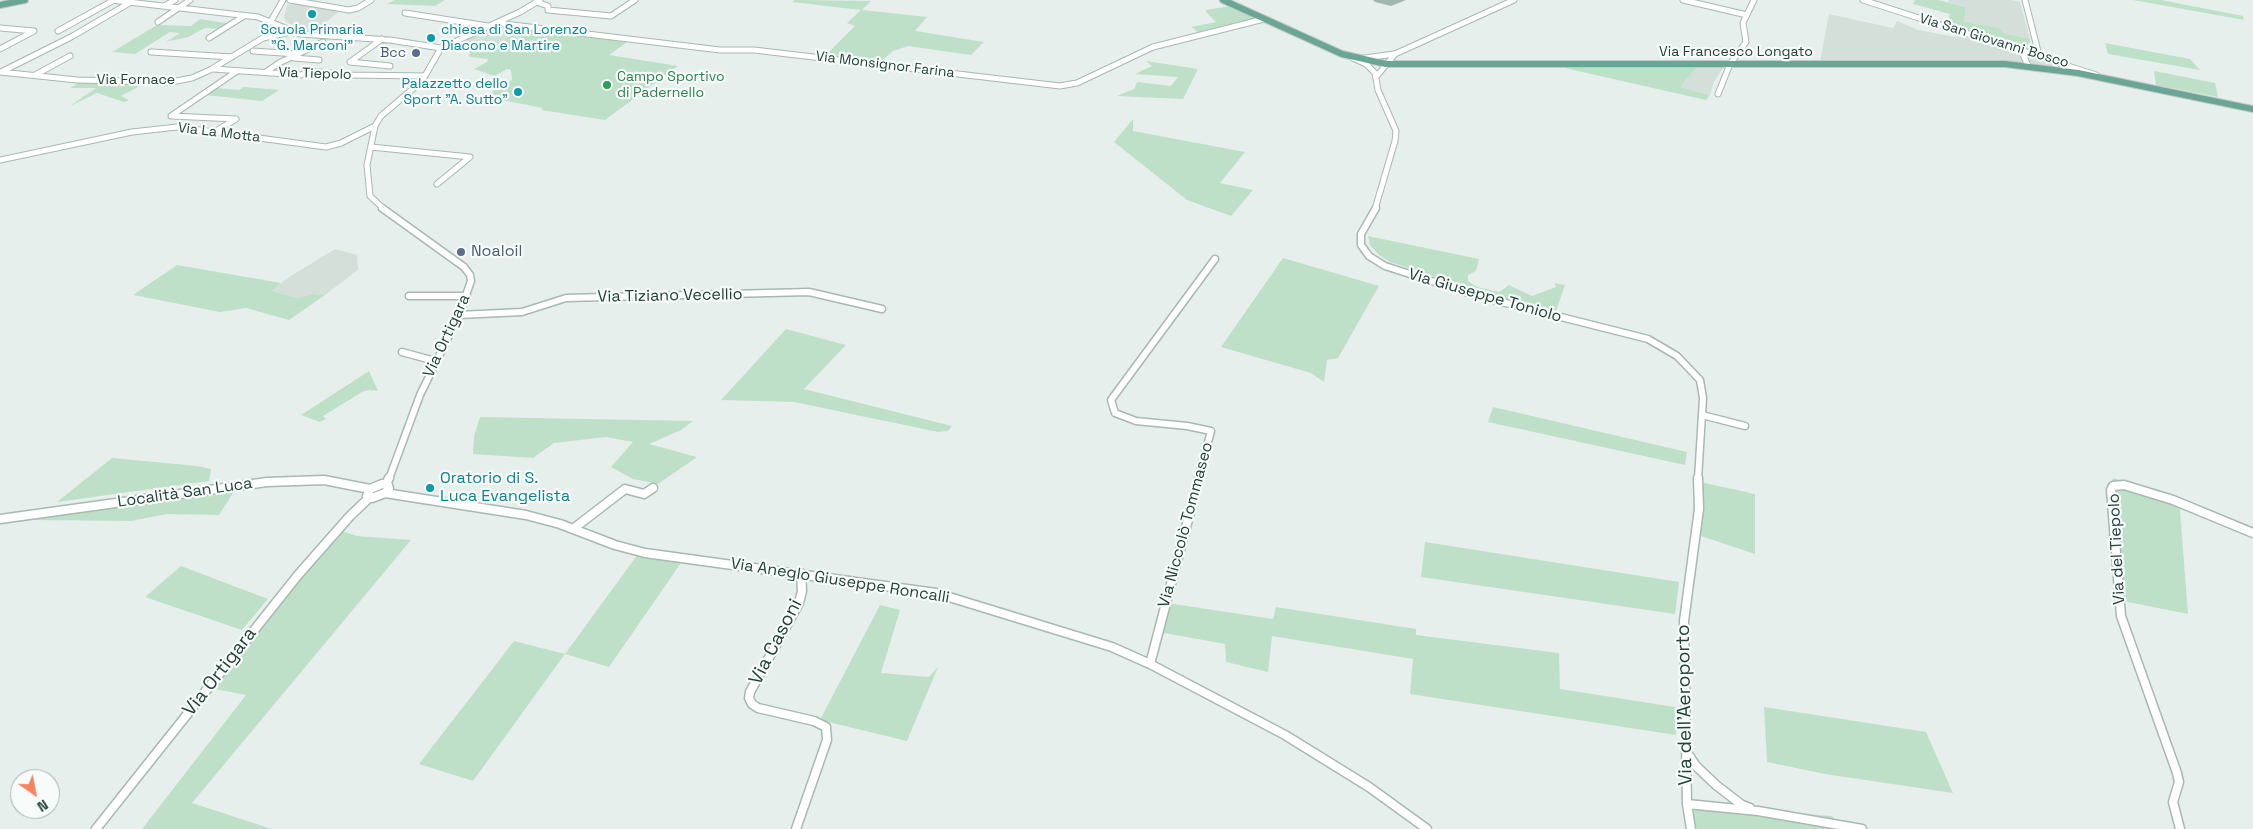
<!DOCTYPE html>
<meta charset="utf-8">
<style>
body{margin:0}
#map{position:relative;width:2253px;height:829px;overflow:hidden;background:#e6efeb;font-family:"Space Grotesk",sans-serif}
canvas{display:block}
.north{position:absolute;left:10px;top:769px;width:50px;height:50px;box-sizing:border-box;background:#f7fbf9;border:1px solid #a3b1ad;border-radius:50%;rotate:147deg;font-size:14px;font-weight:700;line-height:20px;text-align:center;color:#24423a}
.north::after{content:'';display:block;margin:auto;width:18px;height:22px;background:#f4845f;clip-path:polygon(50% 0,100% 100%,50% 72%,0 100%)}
</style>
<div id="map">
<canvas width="2253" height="829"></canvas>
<div class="north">N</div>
</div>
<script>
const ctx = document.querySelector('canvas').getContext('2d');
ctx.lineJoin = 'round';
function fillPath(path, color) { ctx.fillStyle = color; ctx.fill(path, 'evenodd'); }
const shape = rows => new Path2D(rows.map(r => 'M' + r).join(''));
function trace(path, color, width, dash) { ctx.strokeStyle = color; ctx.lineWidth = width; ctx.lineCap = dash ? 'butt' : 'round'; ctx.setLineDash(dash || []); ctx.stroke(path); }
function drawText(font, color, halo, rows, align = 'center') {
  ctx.font = font + ' "Space Grotesk",sans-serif'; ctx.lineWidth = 4.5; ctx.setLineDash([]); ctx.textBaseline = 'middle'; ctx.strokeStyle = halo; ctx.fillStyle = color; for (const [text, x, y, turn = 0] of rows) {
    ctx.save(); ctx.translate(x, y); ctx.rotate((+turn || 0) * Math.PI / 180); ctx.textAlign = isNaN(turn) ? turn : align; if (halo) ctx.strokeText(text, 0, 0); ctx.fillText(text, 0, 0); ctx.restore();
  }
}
const built = shape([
 [1949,0,2011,0,2020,2,2030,39,2003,33,2000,28,1964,22,1966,7,1948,2],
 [293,3,299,3,340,11,312,33,286,22,284,17,287,5],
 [1829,14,1893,28,1897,21,1918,30,1955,37,1963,34,2076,70,2048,67,1820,62],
 [494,24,528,28,491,46,459,40],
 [1698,66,1724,66,1714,82,1710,95,1680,87],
 [335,249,357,255,358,270,325,295,313,294,298,298,272,291,286,279]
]);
const green = shape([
 [395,0,445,0,435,6,387,4],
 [795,0,871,1,862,10,927,17,915,31,984,42,971,55,908,46,893,51,879,63,824,57,855,26,847,23,861,10,792,2],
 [1915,0,1938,0,1966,7,1964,22,2000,28,2003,33,2030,39,2030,53,1946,25,1950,14,1913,4],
 [2133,0,2161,0,2243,16,2244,20],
 [1231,6,1257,18,1198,32,1191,27,1216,22,1206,12,1206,10],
 [200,19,232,24,222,29,205,28,188,37,166,42,180,33,170,32,135,54,112,52,157,25,191,26],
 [528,28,630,40,609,55,678,66,605,120,541,110,543,108,491,98,493,91,512,80,511,70,507,69,495,76,474,69,487,62,488,59,469,57,470,51,444,49,459,40,491,46],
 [2105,43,2190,59,2200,70,2108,54],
 [1146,61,1198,69,1183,99,1117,96,1134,89,1137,82,1171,86,1178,77,1135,74,1152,66],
 [1556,66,1698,66,1680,87,1710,95,1706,100],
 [2154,71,2215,83,2218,97,2156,85],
 [82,81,144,84,121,96,129,100,124,102,97,93,70,106,96,88,70,88],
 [244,87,279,90,262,101,206,95,216,88,239,90],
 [1133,119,1133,131,1245,152,1220,183,1253,190,1231,216,1187,200,1114,142],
 [1368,236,1479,259,1476,271,1468,275,1468,281,1477,287,1499,292,1509,285,1532,296,1556,287,1554,283,1565,285,1556,311,1496,297,1390,262,1379,255,1370,245],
 [1283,258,1379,286,1338,358,1327,360,1324,382,1311,373,1221,347],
 [177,265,281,283,272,291,298,298,313,294,325,295,289,320,246,308,220,312,133,295],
 [786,329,846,345,804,389,952,426,948,431,938,432,794,402,721,400],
 [369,371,378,391,369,390,362,392,323,416,326,419,320,422,301,415],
 [1493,407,1687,452,1685,465,1488,422],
 [480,417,693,421,681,430,649,444,697,457,658,484,633,479,611,467,633,442,606,437,554,443,533,458,473,454,474,436],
 [112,458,197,466,211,469,209,481,57,502],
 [2113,478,2179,498,2188,614,2118,600,2119,540,2109,539,2108,534,2115,534,2110,486],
 [1700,482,1755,494,1755,554,1698,535],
 [238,485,219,515,167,514,131,521,36,520,38,512],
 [339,530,357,536,411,540,192,803,272,829,142,829,246,695,210,688],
 [1425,542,1679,582,1675,614,1421,577],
 [638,554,683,560,609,667,565,654,473,781,419,764,514,641,565,654],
 [181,566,268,599,242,630,145,597],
 [1167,603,1273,619,1276,607,1416,629,1416,635,1559,653,1560,689,1675,707,1676,735,1410,694,1413,659,1272,636,1268,672,1226,662,1225,644,1159,632],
 [880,605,900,610,881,673,929,677,938,667,907,741,820,720],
 [1764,707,1926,732,1953,793,1825,774,1767,762],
 [1693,805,1832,816,1837,823,1839,829,1696,829]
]);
const taxiway = shape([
 [1373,0,1406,0,1391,6,1375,2,1373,0]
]);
const minorFar2 = shape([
 [111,0,258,17,300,34,390,40,441,48],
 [290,0,349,10,358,8,371,0],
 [1683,0,1747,15],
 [1863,0,2096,75],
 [2025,0,2039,55],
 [536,2,548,6,548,10,611,16,635,0],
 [164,6,175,0],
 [405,13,488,26],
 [271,21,283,0],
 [158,22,190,0],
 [496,23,720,50,754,50,1060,86,1077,83,1153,47,1264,19],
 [0,28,34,31,0,49],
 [58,31,114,0],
 [209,38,244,16],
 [382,39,350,62,390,66],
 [253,51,297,54],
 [151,52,232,57],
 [2026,52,2023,54,2028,66],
 [294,58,319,60],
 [1353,58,1366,64,1375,73,1378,90,1396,131,1395,141,1375,209],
 [1365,58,1394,54],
 [213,69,301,75,309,71,350,75,425,76],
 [3,71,71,37,131,2],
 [0,72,77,80,171,82,192,78,210,70,263,38,291,32],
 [266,72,279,63,323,42],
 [35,75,70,56],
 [1376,77,1395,54,1514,0],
 [1718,94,1730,64,1746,42,1743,23,1754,0],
 [216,131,236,119,171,116,237,71],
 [371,147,470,157,437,184],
 [0,160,132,132,177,127,326,147,341,143,375,126],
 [384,209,370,196,367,165,375,126,381,116,422,81,441,48,520,12,540,0]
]);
const minorFar1 = shape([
 [382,208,464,267,470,275,471,281,459,315,420,395,389,479],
 [1376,208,1361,234,1361,245,1369,256,1385,266,1478,296,1648,339,1677,356,1700,380,1703,398,1698,479],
 [409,296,467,296],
 [459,315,522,312,566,298,809,292,882,309],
 [402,352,435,361],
 [1702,415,1745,426],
 [1198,479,1211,431,1187,426,1136,421,1115,413,1111,400,1215,259]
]);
const minor = shape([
 [1698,478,1699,509,1684,621,1687,804,1758,811,1862,829],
 [382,484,388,485,389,489,385,493,372,498,367,496,370,489,382,484],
 [386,484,389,478],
 [385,493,526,515,560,524,615,545,645,553,936,593,1112,647,1150,664,1285,735,1369,787,1427,829],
 [0,519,267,482,324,480,370,489],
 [573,529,625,489,644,494,653,488],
 [1150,664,1199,478],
 [1686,751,1696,766,1716,785,1742,805,1750,808],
 [1687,804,1691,829],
 [96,829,298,575,350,516,370,497],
 [796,829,827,740,826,727,814,721,758,708,752,704,749,698,750,692,799,603,802,591,801,573],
 [2180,829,2173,802,2179,782,2177,773,2121,616,2111,490,2113,486,2124,485,2173,500,2253,533]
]);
const major = shape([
 [1223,0,1342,54,1386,64,2005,64,2078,73,2253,109],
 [0,5,25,0]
]);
const markers = [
 [312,14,5,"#0f9aa8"],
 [431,38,5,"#0f9aa8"],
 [416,53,5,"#5c6f8a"],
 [607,85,5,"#2e9e5b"],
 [518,92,5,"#0f9aa8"],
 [461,252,5,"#5c6f8a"],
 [430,488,5,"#0f9aa8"]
];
const farCulturenames = [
 ["Scuola Primaria",312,30],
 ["\"G. Marconi\"",312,46],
 ["chiesa di San Lorenzo",441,30,"left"],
 ["Diacono e Martire",441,46,"left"],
 ["Palazzetto dello",508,84,"right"],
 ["Sport \"A. Sutto\"",508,100,"right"]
];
const farStreetnames = [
 ["Via San Giovanni Bosco",1994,41,17],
 ["Via Francesco Longato",1736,52],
 ["Via Monsignor Farina",885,65,7],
 ["Via Tiepolo",315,74,2],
 ["Via Fornace",136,80],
 ["Via La Motta",219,133,7]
];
const farServicenames = [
 ["Bcc",406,53]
];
const farLeisurenames = [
 ["Campo Sportivo",617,77],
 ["di Padernello",617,93]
];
const serviceNames = [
 ["Noaloil",471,252]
];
const streetNames = [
 ["Via Tiziano Vecellio",670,296,-1],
 ["Via Giuseppe Toniolo",1485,296,16],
 ["Via Ortigara",447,336,-65],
 ["Località San Luca",185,493,-8],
 ["Via Niccolò Tommaseo",1186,525,-75],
 ["Via del Tiepolo",2117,549,-93],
 ["Via Aneglo Giuseppe Roncalli",840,581,9]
];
const cultureNames = [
 ["Oratorio di S.",440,479],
 ["Luca Evangelista",440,497]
];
const nearStreetnames = [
 ["Via Casoni",776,642,-63],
 ["Via Ortigara",220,672,-52],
 ["Via dell'Aeroporto",1685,705,-91]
];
fillPath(built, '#d4dfda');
fillPath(green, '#bfe0c8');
fillPath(taxiway, '#a2b6b0');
trace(minorFar2, '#a8b8b2', 7);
trace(minorFar1, '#a8b8b2', 9);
trace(minor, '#a8b8b2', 11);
trace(major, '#c2cac8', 8);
trace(minorFar2, '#fff', 5);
trace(minorFar1, '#fff', 6);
trace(minor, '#fff', 8);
trace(major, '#6aa596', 6);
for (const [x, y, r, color] of markers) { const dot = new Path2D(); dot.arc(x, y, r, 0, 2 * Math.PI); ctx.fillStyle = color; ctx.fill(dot); trace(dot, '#f7fbf9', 2); }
drawText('14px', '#0d838f', '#f7fbf9', farCulturenames);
drawText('14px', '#24423a', '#f7fbf9', farStreetnames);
drawText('14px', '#4e5e75', '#f7fbf9', farServicenames, 'right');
drawText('14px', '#27864d', '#f7fbf9', farLeisurenames, 'left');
drawText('16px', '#4e5e75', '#f7fbf9', serviceNames, 'left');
drawText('16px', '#24423a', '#f7fbf9', streetNames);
drawText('16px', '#0d838f', '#f7fbf9', cultureNames, 'left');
drawText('19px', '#24423a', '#f7fbf9', nearStreetnames);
</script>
